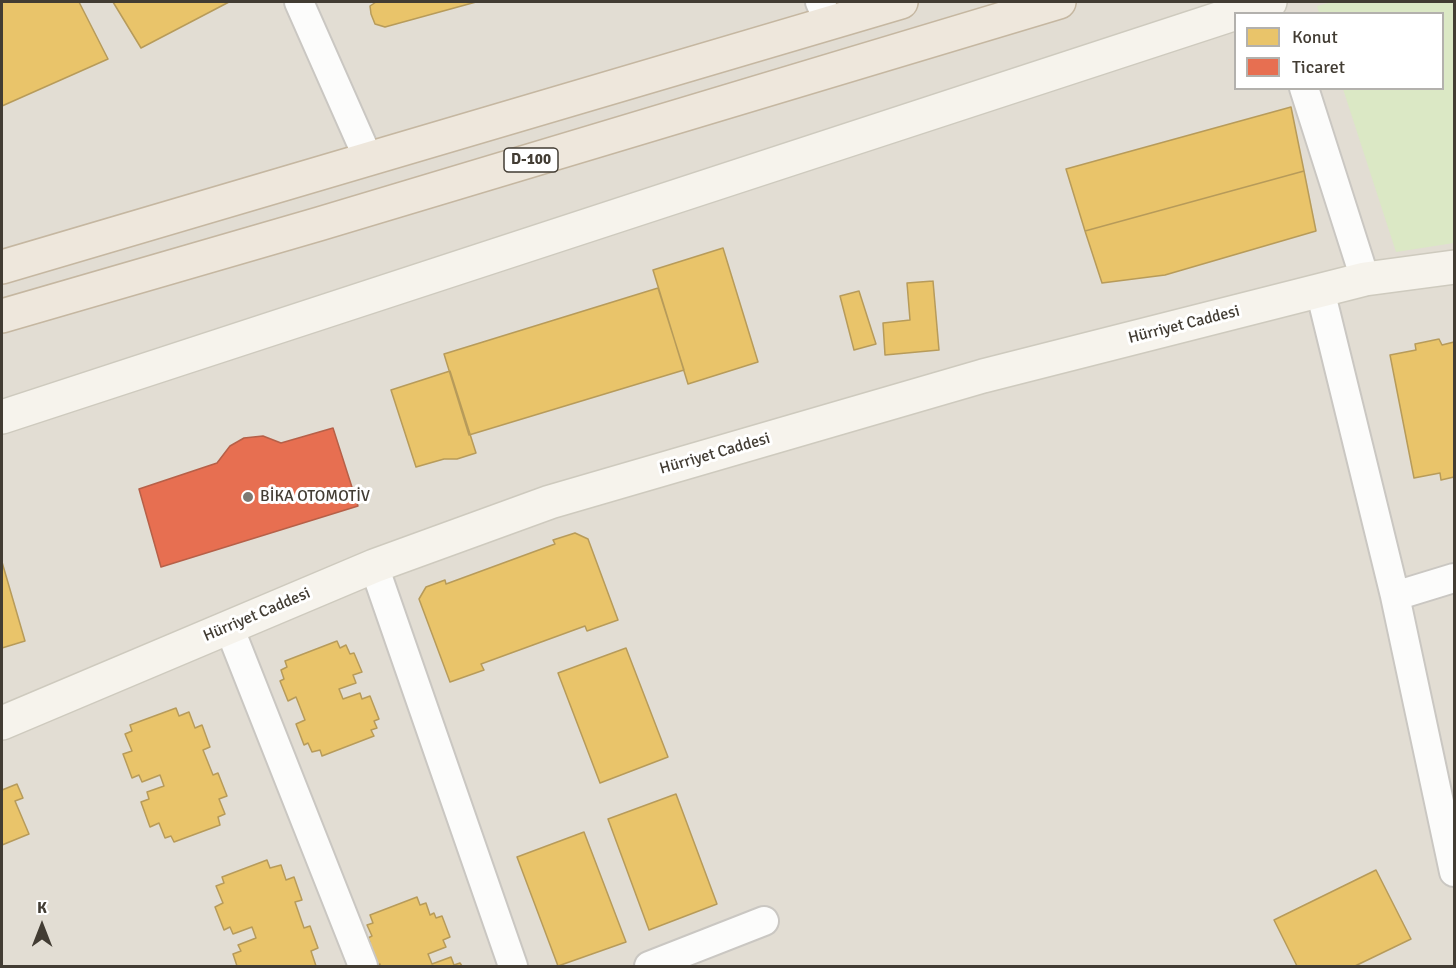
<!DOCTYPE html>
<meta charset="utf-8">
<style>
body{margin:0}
#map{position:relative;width:1456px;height:968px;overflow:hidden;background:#eeebe6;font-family:Signika,sans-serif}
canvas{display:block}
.frame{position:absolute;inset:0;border:3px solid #423c33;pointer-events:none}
.legend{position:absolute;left:1234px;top:12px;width:210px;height:78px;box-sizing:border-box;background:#fff;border:2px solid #b3b1ad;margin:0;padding:8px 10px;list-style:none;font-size:18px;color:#423c33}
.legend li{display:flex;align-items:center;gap:12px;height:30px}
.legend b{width:30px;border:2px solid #b3b1ad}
.north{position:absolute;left:12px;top:896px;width:60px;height:60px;-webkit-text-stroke:4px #fff;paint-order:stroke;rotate:0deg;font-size:16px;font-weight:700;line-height:24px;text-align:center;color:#423c33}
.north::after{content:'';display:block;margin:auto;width:21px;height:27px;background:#423c33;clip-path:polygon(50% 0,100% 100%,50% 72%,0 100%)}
</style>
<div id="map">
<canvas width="1456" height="968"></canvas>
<div class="frame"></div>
<ul class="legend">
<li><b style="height:16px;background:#e9c46a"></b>Konut</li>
<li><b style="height:16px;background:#e76f51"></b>Ticaret</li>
</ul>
<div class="north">K</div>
</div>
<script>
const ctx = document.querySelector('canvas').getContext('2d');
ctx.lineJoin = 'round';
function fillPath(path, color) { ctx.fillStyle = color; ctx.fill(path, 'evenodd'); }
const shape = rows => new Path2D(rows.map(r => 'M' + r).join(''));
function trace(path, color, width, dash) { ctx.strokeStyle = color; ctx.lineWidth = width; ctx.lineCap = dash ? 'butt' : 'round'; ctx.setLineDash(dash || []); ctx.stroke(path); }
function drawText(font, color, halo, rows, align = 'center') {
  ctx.font = font + ' Signika,sans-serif'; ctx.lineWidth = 6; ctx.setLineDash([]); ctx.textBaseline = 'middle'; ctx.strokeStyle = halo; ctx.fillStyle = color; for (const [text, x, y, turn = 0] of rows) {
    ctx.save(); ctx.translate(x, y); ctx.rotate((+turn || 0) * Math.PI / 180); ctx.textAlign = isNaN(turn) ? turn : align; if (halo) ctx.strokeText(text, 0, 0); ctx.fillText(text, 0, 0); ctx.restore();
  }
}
const residential = shape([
 [2,2,1454,2,1454,966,2,966],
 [1236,14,1442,14,1442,88,1236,88]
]);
const green = shape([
 [1332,2,1454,2,1454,243,1396,252,1343,89,1442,88,1442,14,1319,13,1317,6]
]);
const homes = shape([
 [2,2,79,2,108,59,2,106,2,2],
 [113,2,229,2,141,48,113,2],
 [376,2,476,2,385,27,375,24,371,14,370,6,376,2],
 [1291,107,1304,171,1085,231,1066,169,1291,107],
 [1304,171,1316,231,1165,275,1102,283,1085,231,1304,171],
 [723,248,758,362,688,384,653,270,723,248],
 [933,281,939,350,885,355,883,323,910,320,907,283,933,281],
 [658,288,684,370,469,435,444,354,658,288],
 [859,291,876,344,854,350,840,296,859,291],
 [1439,339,1442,345,1454,342,1454,477,1441,480,1440,473,1414,478,1390,355,1416,350,1415,344,1439,339],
 [450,371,476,453,457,459,444,459,416,467,391,390,450,371],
 [575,533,588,539,618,620,587,631,585,626,481,664,484,670,450,682,419,599,426,587,445,580,446,584,555,544,553,540,575,533],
 [2,562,25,641,2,648,2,562],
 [337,641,340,648,346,645,350,654,354,653,362,672,353,675,356,683,339,689,343,699,360,693,362,699,370,696,379,719,374,721,377,728,371,730,374,736,322,756,320,750,312,752,308,743,304,745,296,724,305,720,296,697,288,701,280,681,284,679,281,670,287,667,285,661,337,641],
 [626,648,668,757,600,783,558,673,626,648],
 [176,708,179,716,189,712,195,728,202,725,210,747,203,750,213,775,218,773,227,796,219,799,225,814,218,817,220,825,174,842,171,836,165,838,159,823,150,827,141,802,149,799,147,792,164,786,160,775,142,782,139,775,132,778,123,754,132,751,125,734,132,731,130,725,176,708],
 [17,784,23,798,15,801,29,834,2,845,2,790,17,784],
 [676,794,717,904,649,930,608,819,676,794],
 [584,832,626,942,558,966,517,857,584,832],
 [267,860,270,868,281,865,286,880,294,877,302,900,295,902,304,928,310,926,318,948,311,951,316,966,237,966,233,954,241,951,238,945,256,938,252,927,233,934,230,927,224,930,215,907,223,903,216,886,224,883,222,877,267,860],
 [1376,870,1411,939,1355,966,1297,966,1274,920,1376,870],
 [417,897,420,905,426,903,430,915,434,913,436,918,442,916,450,937,443,940,446,947,428,954,432,964,451,957,454,965,460,963,462,966,380,966,380,964,374,966,364,945,370,942,368,938,372,936,367,925,373,923,370,915,417,897]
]);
const shops = shape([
 [333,428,358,506,161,567,139,489,217,463,230,446,244,438,263,436,281,443,333,428]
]);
const minor = shape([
 [299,2,368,158],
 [820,2,829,23],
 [1304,88,1365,279],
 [1320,290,1395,596,1454,872],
 [374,566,513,966],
 [1395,596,1454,578],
 [229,627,363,966],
 [649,966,764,921]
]);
const secondary = shape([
 [2,417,1270,2],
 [2,723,374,566,550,502,983,376,1365,279,1454,267]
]);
const trunk = shape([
 [2,267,901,2],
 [2,316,319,224,1059,2]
]);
const markers = [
 [248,497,6,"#7e7972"]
];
const shields = [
 [531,160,54]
];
const shieldNames = [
 ["D-100",531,160]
];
const streetNames = [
 ["Hürriyet Caddesi",1184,325,-14],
 ["Hürriyet Caddesi",715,454,-16],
 ["Hürriyet Caddesi",257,615,-23]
];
const poiNames = [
 ["BİKA OTOMOTİV",260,497]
];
fillPath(residential, '#e2ddd3');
fillPath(green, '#dbe8c5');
fillPath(homes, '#e9c46a');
trace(homes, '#b79b5a', 1.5);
fillPath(shops, '#e76f51');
trace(shops, '#b66048', 1.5);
trace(minor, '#cac7c2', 32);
trace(secondary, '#cecabe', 36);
trace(trunk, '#c5b7a1', 36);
trace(minor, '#fcfcfb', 28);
trace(secondary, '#f6f3ec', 33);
trace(trunk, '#eee7dc', 33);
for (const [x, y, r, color] of markers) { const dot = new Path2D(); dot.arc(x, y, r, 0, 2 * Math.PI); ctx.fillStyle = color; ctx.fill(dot); trace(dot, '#fff', 2); }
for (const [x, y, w] of shields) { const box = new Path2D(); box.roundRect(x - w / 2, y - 12, w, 24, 4.5); ctx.fillStyle = '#fff'; ctx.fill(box); trace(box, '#423c33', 1.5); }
drawText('bold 15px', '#423c33', null, shieldNames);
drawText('16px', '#423c33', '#fff', streetNames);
drawText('16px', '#423c33', '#fff', poiNames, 'left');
</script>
